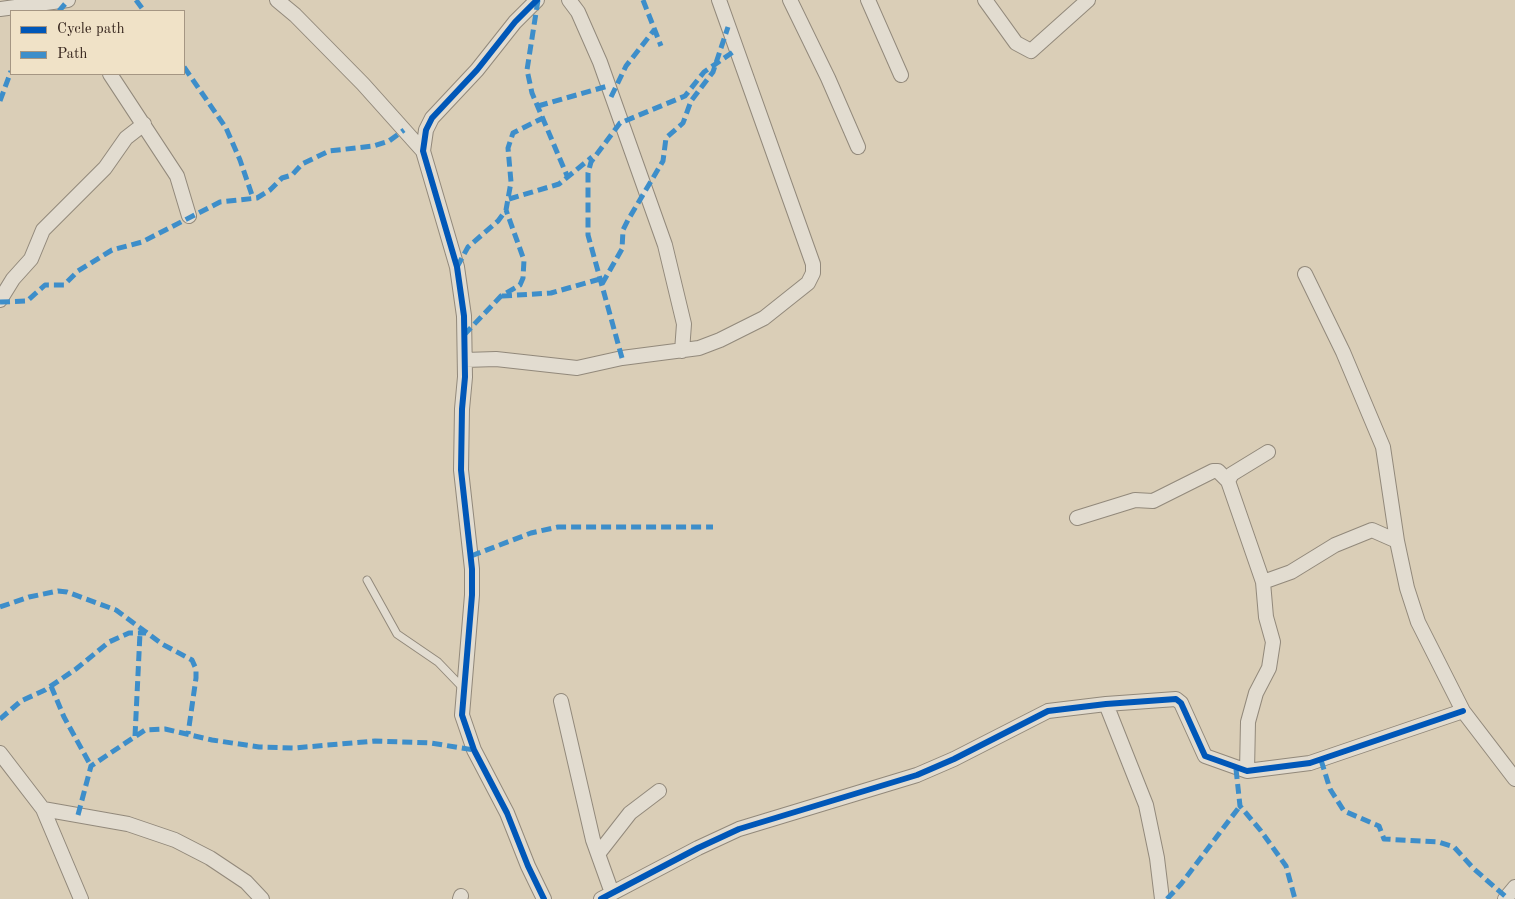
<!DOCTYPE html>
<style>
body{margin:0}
#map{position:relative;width:1515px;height:899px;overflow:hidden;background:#daceb7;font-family:"Old Standard TT",serif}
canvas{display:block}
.legend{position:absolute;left:10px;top:10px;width:175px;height:65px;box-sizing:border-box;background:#f0e2c7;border:1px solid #a59683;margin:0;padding:6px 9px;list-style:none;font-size:15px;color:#35241c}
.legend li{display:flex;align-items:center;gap:10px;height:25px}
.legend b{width:25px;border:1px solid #a59683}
</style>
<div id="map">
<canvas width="1515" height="899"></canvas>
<ul class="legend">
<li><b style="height:6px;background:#0057b8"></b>Cycle path</li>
<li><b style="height:6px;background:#3d8eca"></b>Path</li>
</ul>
</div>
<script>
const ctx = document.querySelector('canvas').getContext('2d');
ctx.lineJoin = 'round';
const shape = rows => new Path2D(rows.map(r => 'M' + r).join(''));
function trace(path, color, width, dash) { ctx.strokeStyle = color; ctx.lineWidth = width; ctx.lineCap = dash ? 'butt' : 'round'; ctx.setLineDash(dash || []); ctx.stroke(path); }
const service = shape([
 [367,580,397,634,438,662,463,688]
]);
const minor = shape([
 [277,0,295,15,363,84,423,151],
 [537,0,515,22,477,70,432,118,426,130,423,151,457,267,464,316,465,377,462,409,461,470,472,569,472,595,462,715,474,750,507,813,528,866,544,899],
 [569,0,578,12,600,62,665,245,684,324,682,351],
 [790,0,828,78,858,147],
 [868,0,901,75],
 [985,0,1016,43,1031,51,1088,0],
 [0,9,68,0],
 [110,74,177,176,189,216],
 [1305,274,1343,352,1383,447,1397,541,1407,588,1418,622,1463,711,1515,779],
 [0,300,13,279,31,259,43,230,105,168,126,138,144,124],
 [465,360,496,359,577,368,622,358,699,348,720,340,764,318,808,283,813,273,813,264,719,0],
 [1077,518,1135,500,1153,501,1213,471,1218,471,1228,481],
 [1263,582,1291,572,1335,545,1372,530,1397,541],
 [561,701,593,840,612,893],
 [1106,704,1146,805,1157,858,1162,899],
 [0,753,43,809,81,899],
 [1247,771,1248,722,1256,693,1269,668,1273,642,1266,617,1263,582,1228,481,1232,474,1268,452],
 [43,809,128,824,175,840,210,858,246,882,262,899],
 [598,854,630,813,659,791],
 [460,899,461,896],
 [601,899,698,848,739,829,917,775,954,759,1048,711,1106,704,1176,699,1181,703,1205,756,1247,771,1310,763,1463,711],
 [1505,899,1515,887]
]);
const quiet = shape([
 [136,0,144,11],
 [538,0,527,70,532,93,568,178],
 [643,0,661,46],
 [59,11,65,4],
 [184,67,226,128,240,160,253,198],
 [611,97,626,66,655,29],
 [0,101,11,71],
 [538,106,608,86],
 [509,199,559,184,592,157],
 [457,267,468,247,498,221,506,210,511,182,508,148,513,133,543,118],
 [602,284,622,249,623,230,628,220,663,161,666,138,683,123,691,101,713,72,728,27],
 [502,296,551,293,600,279],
 [0,302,27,301,45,285,64,285,78,271,112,250,142,242,220,202,257,198,270,190,282,178,292,175,302,164,329,151,373,146,389,141,404,130],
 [464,335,501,296,520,285,523,278,524,260,506,210],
 [622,358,588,235,588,173,591,162,620,123,685,96,704,72,736,50],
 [471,556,531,533,558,527,713,527],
 [0,607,29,597,58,591,67,592,116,610,162,644,192,660,196,669,196,678,188,734],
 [51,686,64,717,91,766],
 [0,719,21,701,45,690,76,669,109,642,129,633,146,633],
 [135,736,140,633],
 [1321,760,1330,789,1344,811,1379,826,1384,839,1438,842,1454,847,1474,869,1506,897],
 [1236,769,1240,806,1261,831,1286,866,1295,899],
 [78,815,91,766,145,730,165,729,212,740,259,747,294,748,375,741,431,743,474,750],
 [1167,899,1181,884,1240,806]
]);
const cycleway = shape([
 [537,0,515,22,477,70,432,118,426,130,423,151,457,267,464,316,465,377,462,409,461,470,472,569,472,595,462,715,474,750,507,813,528,866,544,899],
 [601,899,698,848,739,829,917,775,954,759,1048,711,1106,704,1176,699,1181,703,1205,756,1247,771,1310,763,1463,711]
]);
trace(service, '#92897b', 9);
trace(minor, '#92897b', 16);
trace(service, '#e2dcd0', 7);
trace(minor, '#e2dcd0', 14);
trace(quiet, '#3d8eca', 5, [10, 5]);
trace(cycleway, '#0057b8', 6);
</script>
